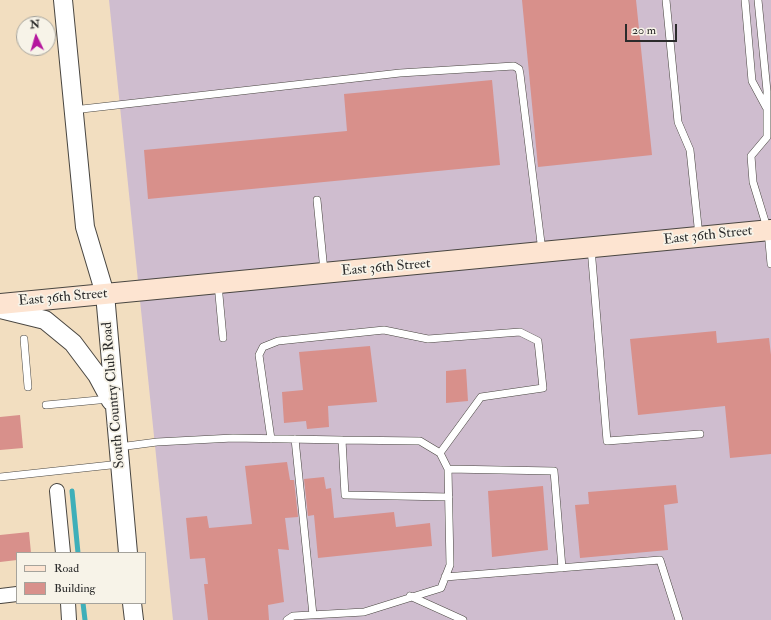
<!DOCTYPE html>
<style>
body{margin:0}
#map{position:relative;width:771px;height:620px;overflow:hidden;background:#f2dec0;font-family:"IM FELL Double Pica",serif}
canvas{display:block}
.legend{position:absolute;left:16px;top:552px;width:130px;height:52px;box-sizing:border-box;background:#f7f3e8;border:1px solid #a5a39c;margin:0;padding:5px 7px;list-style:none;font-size:12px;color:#2b2b2b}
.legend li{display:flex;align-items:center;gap:8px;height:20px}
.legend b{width:20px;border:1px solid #a5a39c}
.north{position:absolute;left:16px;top:16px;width:40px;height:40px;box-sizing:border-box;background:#f7f3e8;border:1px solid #a5a39c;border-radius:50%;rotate:355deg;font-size:11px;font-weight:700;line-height:16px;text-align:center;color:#2b2b2b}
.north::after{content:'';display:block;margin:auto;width:14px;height:18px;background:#b5179e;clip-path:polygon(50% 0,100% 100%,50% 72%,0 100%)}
.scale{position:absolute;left:625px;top:24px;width:52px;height:18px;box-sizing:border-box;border:2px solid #2b2b2b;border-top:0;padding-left:5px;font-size:12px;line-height:14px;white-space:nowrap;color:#2b2b2b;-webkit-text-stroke:3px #f7f3e8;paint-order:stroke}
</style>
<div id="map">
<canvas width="771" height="620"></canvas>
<ul class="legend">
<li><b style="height:5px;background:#fde4d1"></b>Road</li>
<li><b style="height:11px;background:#d8908b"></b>Building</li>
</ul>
<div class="north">N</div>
<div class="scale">20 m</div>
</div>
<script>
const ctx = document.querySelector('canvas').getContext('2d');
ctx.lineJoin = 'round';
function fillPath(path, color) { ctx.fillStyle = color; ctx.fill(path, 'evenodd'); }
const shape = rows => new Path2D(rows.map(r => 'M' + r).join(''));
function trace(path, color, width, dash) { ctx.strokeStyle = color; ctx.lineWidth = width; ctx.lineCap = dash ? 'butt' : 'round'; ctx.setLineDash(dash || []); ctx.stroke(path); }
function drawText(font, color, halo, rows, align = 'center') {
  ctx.font = font + ' "IM FELL Double Pica",serif'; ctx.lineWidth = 3.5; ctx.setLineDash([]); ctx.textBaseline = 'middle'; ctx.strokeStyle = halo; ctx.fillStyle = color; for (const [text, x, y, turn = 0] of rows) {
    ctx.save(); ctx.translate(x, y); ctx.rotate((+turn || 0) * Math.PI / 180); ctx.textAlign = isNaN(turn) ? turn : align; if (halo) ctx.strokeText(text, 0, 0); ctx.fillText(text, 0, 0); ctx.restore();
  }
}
const industrial = shape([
 [109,0,771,0,771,620,173,620]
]);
const stream = shape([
 [72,491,78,553],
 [83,603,85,620]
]);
const building = shape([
 [522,0,636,0,652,155,538,167],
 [492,80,500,165,148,199,144,150,347,131,344,94],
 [716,331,717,343,769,338,771,355,771,454,730,458,725,406,638,415,630,339],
 [370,346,377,402,328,406,329,427,307,429,306,421,284,423,282,392,303,390,299,352],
 [466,369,468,401,446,403,446,371],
 [20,415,23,448,0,450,0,417],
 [287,462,290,480,294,480,298,517,285,518,289,550,278,549,284,602,268,605,269,620,208,620,204,584,208,584,205,558,190,559,186,518,207,516,209,528,252,524,245,466],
 [324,477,326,489,331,488,334,518,394,512,396,527,430,523,432,546,318,558,314,515,308,516,304,479],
 [676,485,678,503,664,505,668,550,580,558,575,505,589,504,588,492],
 [543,486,548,550,492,557,488,491],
 [29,532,31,553,17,553,17,560,0,562,0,535]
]);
const service = shape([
 [666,0,678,122,690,150,699,236],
 [745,0,752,81,766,107],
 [758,0,767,91,767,137,751,156,753,182,768,231,771,264],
 [73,110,400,73,514,66,519,69,520,74,542,251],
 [317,200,324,271],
 [591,248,607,441,700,434],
 [218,284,223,338],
 [24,339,28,387],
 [46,405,109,399],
 [271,439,259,355,263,347,278,341,384,330,428,339,520,332,538,341,543,388,481,397,440,453],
 [295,439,313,615],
 [342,440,345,495,449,497],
 [119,447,157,442,233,438,342,440,420,441,440,453,448,469,450,565,441,588,364,612,293,616,287,620],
 [448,469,554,471,562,568],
 [0,477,120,464],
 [445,577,660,560,679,620],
 [410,596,463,620]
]);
const minor = shape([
 [57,491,63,553],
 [0,596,17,594],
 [68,603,69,620]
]);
const tertiary = shape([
 [63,0,85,227,105,294,128,553],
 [0,309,45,320,73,343,97,375,111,401],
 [132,603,134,620]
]);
const secondary = shape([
 [0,304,771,230]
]);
const streetNames = [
 ["East 36th Street",708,236,-6],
 ["East 36th Street",386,268,-5],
 ["East 36th Street",63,298,-5],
 ["South Country Club Road",114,395,-95]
];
fillPath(industrial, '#cfbdcf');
trace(stream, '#3fafb9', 5);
fillPath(building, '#d8908b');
trace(service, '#494641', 8);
trace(minor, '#494641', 16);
trace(tertiary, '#494641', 20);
trace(secondary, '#494641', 22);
trace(service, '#fff', 7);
trace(minor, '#fff', 14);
trace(tertiary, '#fff', 18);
trace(secondary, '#fde4d1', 20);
drawText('14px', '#2b2b2b', '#f7f3e8', streetNames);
</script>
